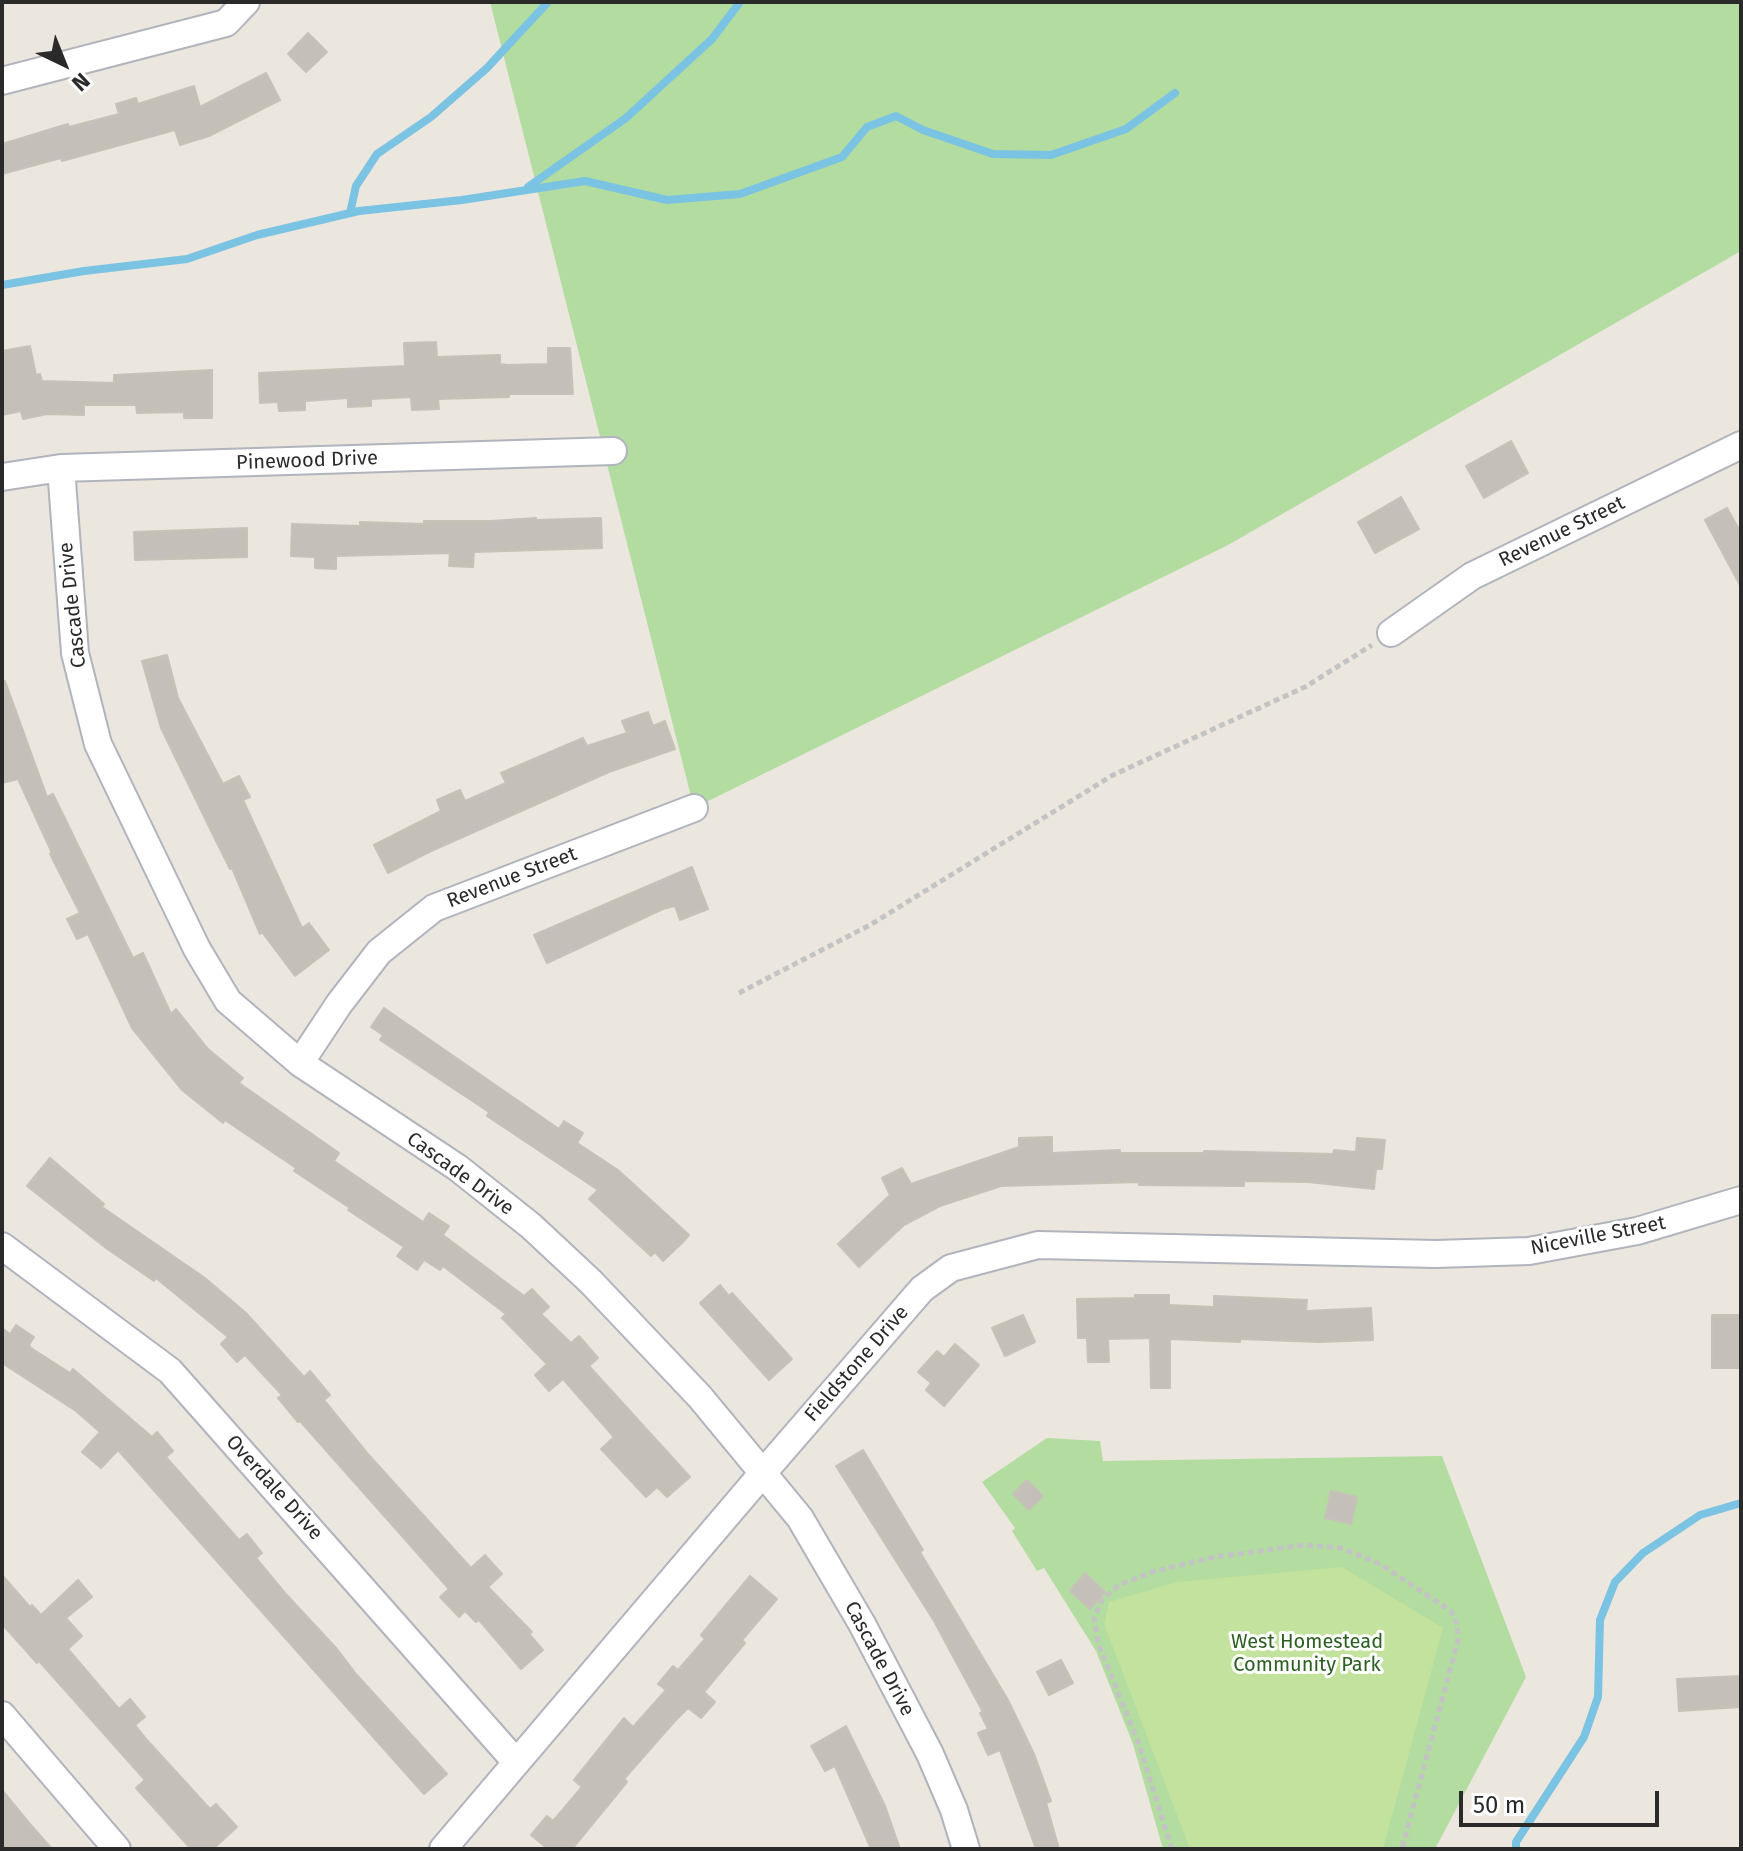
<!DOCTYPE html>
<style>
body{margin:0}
#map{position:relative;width:1743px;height:1851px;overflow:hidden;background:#ebe6de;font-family:"Fira Sans",sans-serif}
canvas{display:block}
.frame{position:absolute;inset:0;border:4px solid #2a2a2a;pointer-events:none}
.north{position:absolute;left:24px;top:24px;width:80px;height:80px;-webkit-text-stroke:6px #fff;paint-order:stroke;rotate:137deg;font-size:22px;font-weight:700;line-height:32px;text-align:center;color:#2a2a2a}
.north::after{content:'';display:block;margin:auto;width:28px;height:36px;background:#2a2a2a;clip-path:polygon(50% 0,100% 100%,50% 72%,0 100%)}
.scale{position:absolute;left:1459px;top:1791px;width:200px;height:36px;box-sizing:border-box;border:4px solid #2a2a2a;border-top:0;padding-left:10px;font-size:24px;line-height:28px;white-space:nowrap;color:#2a2a2a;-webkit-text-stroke:6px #fff;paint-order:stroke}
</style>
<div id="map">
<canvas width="1743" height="1851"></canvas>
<div class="frame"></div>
<div class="north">N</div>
<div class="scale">50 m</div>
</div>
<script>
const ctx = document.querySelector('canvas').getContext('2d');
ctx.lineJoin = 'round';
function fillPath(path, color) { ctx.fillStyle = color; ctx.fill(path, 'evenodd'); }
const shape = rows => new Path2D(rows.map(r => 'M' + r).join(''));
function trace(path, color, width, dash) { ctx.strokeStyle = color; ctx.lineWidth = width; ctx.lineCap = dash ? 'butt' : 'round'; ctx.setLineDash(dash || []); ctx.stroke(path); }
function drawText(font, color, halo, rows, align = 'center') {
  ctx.font = font + ' "Fira Sans",sans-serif'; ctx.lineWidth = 6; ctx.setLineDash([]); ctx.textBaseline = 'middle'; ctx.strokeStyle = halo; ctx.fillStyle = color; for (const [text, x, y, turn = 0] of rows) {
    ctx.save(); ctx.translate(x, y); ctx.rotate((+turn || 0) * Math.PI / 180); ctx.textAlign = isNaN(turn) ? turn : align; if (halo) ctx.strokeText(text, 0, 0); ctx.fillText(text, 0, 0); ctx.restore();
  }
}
const green = shape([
 [490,2,1741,2,1741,251,1228,545,694,808],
 [1047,1438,1100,1441,1103,1461,1442,1456,1526,1677,1435,1849,1163,1849,1133,1744,1096,1651,1044,1568,1037,1571,1012,1531,1015,1528,982,1482]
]);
const pitch = shape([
 [1342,1567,1443,1628,1383,1849,1190,1849,1104,1624,1109,1602,1177,1582]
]);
const stream = shape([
 [528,187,626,118,712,39,740,2],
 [350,213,356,186,377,154,431,117,487,68,548,2],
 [2,285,84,271,187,259,257,235,359,211,462,200,585,181,667,200,740,194,842,157,867,127,896,116,923,130,993,154,1051,155,1126,129,1175,93],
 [1516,1849,1516,1842,1584,1737,1598,1697,1600,1620,1615,1582,1643,1553,1700,1515,1741,1503]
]);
const building = shape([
 [308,33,327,52,306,72,288,54,308,33],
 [266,73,280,100,209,136,180,145,175,130,62,161,61,158,2,174,2,144,68,124,69,127,119,114,116,104,136,98,138,104,194,86,200,107,266,73],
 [436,342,437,357,500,355,500,364,508,365,548,364,548,348,570,348,573,394,509,394,509,397,438,399,439,409,412,410,411,397,371,399,371,406,348,407,348,398,305,401,305,410,279,411,278,402,260,403,259,373,405,366,404,343,436,342],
 [30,346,36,375,40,374,42,381,114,383,114,375,212,370,212,418,184,418,184,412,137,413,136,405,84,405,84,415,47,414,23,419,21,411,2,415,2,351,30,346],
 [1511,441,1528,473,1484,498,1466,466,1511,441],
 [1401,497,1419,529,1375,553,1358,522,1401,497],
 [1727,508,1741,533,1741,587,1705,520,1727,508],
 [536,518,536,520,601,518,602,548,474,552,473,567,449,566,450,553,336,556,336,569,315,568,315,557,291,556,292,524,360,526,360,522,424,524,424,521,491,521,536,518],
 [247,528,247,557,135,560,134,532,247,528],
 [167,655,178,698,223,784,239,776,250,797,243,800,302,928,309,923,329,950,295,976,262,932,260,934,232,868,230,869,216,841,161,728,142,661,167,655],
 [2,681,5,681,47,797,53,794,133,958,143,953,171,1014,176,1009,208,1049,243,1078,239,1083,339,1153,334,1161,423,1222,429,1213,449,1226,443,1235,524,1296,532,1289,549,1307,541,1314,571,1343,579,1336,598,1358,589,1366,690,1477,667,1497,657,1487,646,1497,601,1449,614,1437,563,1379,549,1391,535,1375,547,1364,502,1318,506,1314,443,1266,440,1270,424,1260,417,1270,397,1256,404,1247,348,1210,350,1208,294,1171,296,1168,225,1120,223,1123,182,1090,132,1028,88,934,77,939,67,919,80,913,50,854,52,853,18,779,2,783,2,681],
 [648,712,653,726,665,721,675,749,609,772,429,852,388,873,374,845,441,811,437,800,460,790,465,801,506,783,501,773,583,738,587,746,627,733,622,721,648,712],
 [692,867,708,909,680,920,675,906,663,909,547,963,534,935,692,867],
 [384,1008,559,1129,564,1121,583,1133,577,1143,618,1170,689,1235,682,1243,663,1261,655,1252,651,1256,589,1199,598,1190,487,1116,489,1112,380,1040,383,1035,371,1027,384,1008],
 [1052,1137,1052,1153,1120,1150,1120,1153,1204,1153,1204,1151,1333,1154,1334,1150,1356,1152,1357,1138,1385,1140,1382,1169,1376,1169,1374,1189,1308,1182,1244,1181,1244,1186,1139,1185,1139,1182,1001,1186,940,1206,904,1225,859,1267,838,1244,890,1195,882,1178,902,1168,911,1184,1019,1147,1019,1138,1052,1137],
 [50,1158,104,1204,102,1207,205,1278,246,1313,304,1377,310,1371,330,1395,324,1400,367,1453,471,1568,485,1555,502,1574,488,1587,532,1632,529,1634,543,1650,521,1669,479,1620,476,1622,465,1611,459,1617,440,1597,449,1589,300,1421,298,1422,278,1398,282,1395,245,1355,237,1362,221,1344,228,1337,156,1278,154,1281,106,1248,27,1186,50,1158],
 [720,1285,729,1296,732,1293,792,1359,769,1380,700,1303,720,1285],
 [1135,1295,1169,1295,1169,1305,1214,1307,1214,1296,1307,1300,1306,1311,1371,1308,1373,1340,1319,1342,1240,1339,1240,1342,1170,1339,1170,1388,1151,1388,1150,1338,1108,1339,1109,1362,1088,1362,1087,1338,1078,1338,1077,1299,1135,1298,1135,1295],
 [1023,1315,1035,1342,1005,1356,992,1328,1023,1315],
 [1712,1315,1741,1315,1741,1368,1712,1368,1712,1315],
 [16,1325,34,1337,29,1345,31,1348,70,1373,73,1369,152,1437,157,1432,173,1451,166,1457,239,1540,247,1534,262,1553,256,1558,285,1593,337,1649,356,1674,447,1774,424,1794,118,1450,101,1468,82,1452,100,1432,76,1411,2,1363,2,1328,10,1334,16,1325],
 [955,1344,979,1365,944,1406,926,1390,931,1383,918,1372,937,1351,944,1357,955,1344],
 [863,1450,923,1550,920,1552,1008,1700,1034,1754,1051,1801,1046,1803,1059,1849,1036,1849,1000,1750,988,1755,978,1733,988,1729,980,1713,983,1712,934,1621,836,1466,863,1450],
 [1027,1480,1043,1496,1029,1510,1013,1494,1027,1480],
 [1331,1491,1357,1497,1351,1524,1325,1518,1331,1491],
 [1085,1573,1105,1592,1090,1609,1070,1591,1085,1573],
 [2,1575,30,1607,32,1605,41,1615,78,1580,92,1597,66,1618,82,1636,68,1649,119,1709,130,1699,145,1717,135,1725,147,1740,210,1809,216,1804,237,1827,213,1849,191,1849,136,1788,145,1780,39,1661,37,1663,2,1624,2,1575],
 [750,1576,777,1599,742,1640,745,1643,704,1692,715,1702,701,1718,688,1708,674,1722,624,1779,627,1782,572,1849,548,1849,531,1835,547,1816,553,1821,582,1787,574,1780,624,1718,633,1727,666,1690,658,1684,673,1666,678,1670,705,1639,701,1635,750,1576],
 [1061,1660,1073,1683,1049,1695,1037,1672,1061,1660],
 [1741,1676,1741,1707,1679,1711,1677,1679,1741,1676],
 [846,1726,885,1806,900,1849,871,1849,835,1766,825,1771,811,1746,846,1726],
 [2,1790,30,1824,52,1849,2,1849,2,1790]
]);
const path = shape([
 [739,993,870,925,1113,775,1305,687,1372,645],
 [1172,1849,1137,1739,1098,1643,1094,1618,1102,1600,1119,1585,1155,1571,1215,1557,1304,1545,1341,1548,1380,1564,1451,1611,1457,1624,1458,1640,1402,1849]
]);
const minor = shape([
 [2,81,226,23,246,2],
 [61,468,75,653,98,744,197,949,228,1001,300,1063,458,1168,531,1226,591,1282,700,1397,800,1518,862,1624,930,1754,954,1810,966,1849],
 [2,477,61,468,613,451],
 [1391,633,1472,576,1741,445],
 [300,1063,339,1004,379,952,434,908,694,808],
 [2,1246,170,1371,516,1762],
 [2,1715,117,1849],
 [443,1849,762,1474,922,1289,951,1268,1038,1245,1436,1254,1529,1251,1637,1231,1741,1200]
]);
const streetNames = [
 ["Pinewood Drive",307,461,-2],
 ["Revenue Street",1562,532,-26],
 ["Cascade Drive",73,605,-96],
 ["Revenue Street",512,878,-21],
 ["Cascade Drive",460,1174,36],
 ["Niceville Street",1598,1236,-11],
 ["Fieldstone Drive",857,1364,-49],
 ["Overdale Drive",274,1488,48],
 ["Cascade Drive",879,1659,62]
];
const parkNames = [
 ["West Homestead",1307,1642],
 ["Community Park",1307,1665]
];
fillPath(green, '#b2dca0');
fillPath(pitch, '#c2e29d');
trace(stream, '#7bc3e3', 8);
fillPath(building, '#c4c0b9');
trace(building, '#c6c2b8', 2);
trace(minor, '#b1b3bd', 30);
trace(path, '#c3c3c3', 5, [6, 4]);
trace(minor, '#fff', 26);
drawText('20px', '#2a2a2a', '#fff', streetNames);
drawText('20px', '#2c6021', '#fff', parkNames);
</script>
